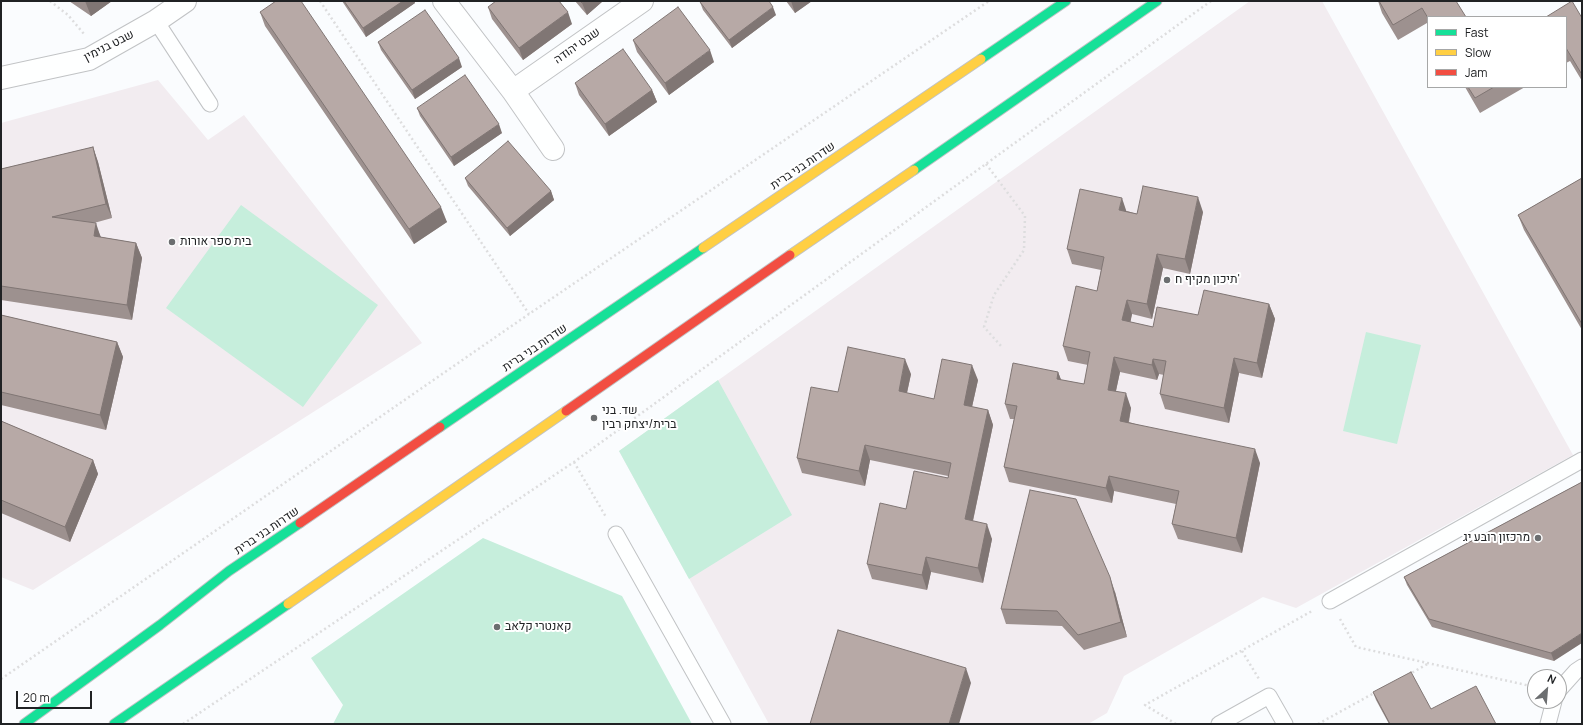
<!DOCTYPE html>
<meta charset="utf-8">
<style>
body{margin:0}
#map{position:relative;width:1583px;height:725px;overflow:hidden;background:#fafcfe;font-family:Manrope,sans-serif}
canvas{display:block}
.frame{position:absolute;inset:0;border:2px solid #202224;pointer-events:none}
.legend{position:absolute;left:1427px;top:16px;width:140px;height:72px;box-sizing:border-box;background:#fff;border:1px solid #a6a7a7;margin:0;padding:5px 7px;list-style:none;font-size:12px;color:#202224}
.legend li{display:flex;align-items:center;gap:8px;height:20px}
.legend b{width:20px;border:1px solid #a6a7a7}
.north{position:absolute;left:1527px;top:669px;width:40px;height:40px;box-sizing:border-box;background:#fff;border:1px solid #a6a7a7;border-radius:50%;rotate:26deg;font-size:11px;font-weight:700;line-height:16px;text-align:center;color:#202224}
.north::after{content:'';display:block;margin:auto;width:14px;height:18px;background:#6c6e70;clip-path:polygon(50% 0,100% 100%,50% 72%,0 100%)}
.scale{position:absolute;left:16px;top:691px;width:76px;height:18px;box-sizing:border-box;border:2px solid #202224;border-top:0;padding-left:5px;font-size:12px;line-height:14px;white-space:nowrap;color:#202224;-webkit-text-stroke:3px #fff;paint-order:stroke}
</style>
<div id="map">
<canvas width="1583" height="725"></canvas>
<div class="frame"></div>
<ul class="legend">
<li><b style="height:5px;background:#16e098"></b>Fast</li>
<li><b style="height:5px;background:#ffcf43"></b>Slow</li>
<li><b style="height:5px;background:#f24e42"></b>Jam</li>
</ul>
<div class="north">N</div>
<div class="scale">20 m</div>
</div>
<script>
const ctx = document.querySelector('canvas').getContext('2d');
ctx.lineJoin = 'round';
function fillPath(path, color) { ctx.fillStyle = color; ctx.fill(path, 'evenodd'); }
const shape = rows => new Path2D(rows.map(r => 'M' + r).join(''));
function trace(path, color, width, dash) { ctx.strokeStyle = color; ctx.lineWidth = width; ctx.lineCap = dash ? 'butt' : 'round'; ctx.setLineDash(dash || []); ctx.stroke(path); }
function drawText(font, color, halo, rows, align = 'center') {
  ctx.font = font + ' Manrope,Heebo,sans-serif'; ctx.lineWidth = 4; ctx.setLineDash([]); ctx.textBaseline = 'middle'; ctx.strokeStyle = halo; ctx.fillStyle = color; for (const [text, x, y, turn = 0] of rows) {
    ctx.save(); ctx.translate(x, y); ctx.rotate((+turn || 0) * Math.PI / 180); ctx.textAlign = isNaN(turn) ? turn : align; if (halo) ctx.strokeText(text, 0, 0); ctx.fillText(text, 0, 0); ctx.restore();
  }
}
const education = shape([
 [1250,1,1322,1,1573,455,1296,608,1263,597,1124,676,1107,713,1088,724,769,724,619,451],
 [158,80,208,140,244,115,422,343,33,590,1,577,1,123]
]);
const green = shape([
 [241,205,378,305,303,407,166,308],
 [1366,332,1421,345,1397,444,1343,431],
 [718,380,792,515,689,579,619,451],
 [483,538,622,596,692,724,333,724,343,705,311,658]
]);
const path = shape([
 [50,1,68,15,84,34],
 [320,1,529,314],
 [986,164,1025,216,1024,250,994,295,984,327,1001,346],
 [574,462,606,517],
 [1340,619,1356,647,1535,687],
 [1242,651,1259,679],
 [1408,675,1429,663],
 [1,679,529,314,989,1],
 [183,724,574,462,1211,1],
 [1176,724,1145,705,1312,611],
 [1318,724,1376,692]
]);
const lane = shape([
 [156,21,210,104],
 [616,534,723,724],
 [1330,601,1582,460],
 [1559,690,1576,671,1582,667],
 [1219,724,1269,696,1285,724],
 [1548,724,1554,701]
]);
const street = shape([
 [444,1,513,91,553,149],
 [1,78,89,59,156,21,185,1],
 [513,91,642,1]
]);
const fast = shape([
 [981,59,1066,1],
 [914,170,1157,1],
 [440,427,703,248],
 [24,724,160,625,229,571,300,523],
 [114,724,288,604]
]);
const slow = shape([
 [703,248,981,59],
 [790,255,914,170],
 [288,604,566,411]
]);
const jam = shape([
 [566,411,790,255],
 [300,523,440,427]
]);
const wall = shape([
 [69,1,112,1,91,16],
 [342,1,414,1,415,3,366,37],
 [575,1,603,1,587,15],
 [786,1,812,1,795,13],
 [1378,1,1456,1,1428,17,1428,23,1427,23,1398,40,1382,13],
 [700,2,776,15,732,48,703,10],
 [488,7,572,24,523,60,492,19],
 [260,12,447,222,414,244,265,26],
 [1566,17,1582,18,1582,81,1570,61,1566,63],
 [633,40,714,62,669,95,637,52],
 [378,42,462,67,415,99,381,50],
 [575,83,652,90,657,102,609,136,579,95],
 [1465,87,1525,87,1480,113],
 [417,108,502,133,454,166,420,116],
 [93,147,98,162,112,218,94,223,101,237,136,243,142,258,132,320,1,300,1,169],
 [465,178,551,191,554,200,510,236,468,186],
 [1582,178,1582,330,1524,230,1518,215],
 [1127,211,1137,214,1203,212,1190,274,1163,268,1152,319,1132,314,1130,322,1153,327,1198,315,1269,304,1275,319,1262,378,1239,373,1229,423,1165,409,1160,394,1164,375,1159,374,1157,380,1120,372,1116,391,1131,408,1129,422,1260,463,1242,553,1178,539,1172,524,1176,504,1114,491,1112,503,1009,482,1004,467,1014,419,1010,419,1005,404,1058,372,1061,380,1084,384,1088,365,1068,361,1063,346,1097,291,1101,270,1072,264,1067,249],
 [1,315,117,342,123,357,106,430,1,405],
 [911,374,907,393,934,399,978,380,972,407,988,410,993,425,973,521,992,539,983,583,931,572,927,590,872,579,867,564,906,509,948,478,948,476,870,460,865,486,802,473,797,458,838,392],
 [1,421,93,460,98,474,70,542,1,513],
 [1582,482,1554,661,1432,627,1407,585,1404,577],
 [1115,592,1127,637,1084,650,1062,626,1006,624,1001,609],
 [1373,692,1431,709,1496,724,1389,724,1376,700]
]);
const shadedWall = shape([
 [85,1,112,1,91,16],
 [403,1,414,1,415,3,366,37,363,28],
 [585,1,603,1,587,15,582,3],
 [791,1,812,1,795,13],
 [773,7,776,15,732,48,729,40],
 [568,12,572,24,523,60,519,48],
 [710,50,714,62,669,95,665,83],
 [459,58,462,67,415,99,412,90],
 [652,90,657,102,609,136,605,124],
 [499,124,502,133,454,166,451,157],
 [93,147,98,162,112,218,106,204],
 [551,191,554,200,510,236,507,228],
 [1198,197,1203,212,1190,274,1185,259],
 [1122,198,1127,213,1119,210],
 [441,207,447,222,414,244,409,229],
 [96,223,101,238,94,236],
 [136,243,142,258,132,320,127,305],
 [1157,254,1163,268,1152,319,1147,304],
 [1127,300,1132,314,1128,335,1122,320],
 [1269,304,1275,319,1262,378,1257,363],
 [117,342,123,357,106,430,100,415],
 [1114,357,1120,372,1113,404,1108,390],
 [1234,358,1239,373,1229,423,1224,408],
 [905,359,911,374,904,406,899,391],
 [1153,359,1159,374,1157,380,1152,365],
 [972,365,978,380,969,420,964,405],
 [1058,372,1064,387,1057,379],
 [1126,393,1131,408,1126,435,1120,421],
 [988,410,993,425,970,534,965,519],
 [865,445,870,460,865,486,859,471],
 [1255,449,1260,463,1242,553,1236,538],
 [93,460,98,474,70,542,65,527],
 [1109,476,1114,491,1112,503,1106,488],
 [987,524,992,539,983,583,978,568],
 [926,557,931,572,927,590,922,575],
 [1110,577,1115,592,1127,637,1121,622],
 [1582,633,1582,643,1554,661,1551,653],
 [966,668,971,683,959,724,949,724]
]);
const building = shape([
 [276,1,301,1,441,207,409,229,260,12,276,1],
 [344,1,403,1,363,28,344,1],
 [496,1,559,1,568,12,519,48,488,7,496,1],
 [580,1,585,1,582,3,580,1],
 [701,1,769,1,773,7,729,40,700,2,701,1],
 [1379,1,1456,1,1466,17,1428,17,1428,18,1422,8,1393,25,1379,1],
 [1572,1,1582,18,1582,72,1581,73,1566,48,1566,17,1546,17,1572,1],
 [678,7,710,50,665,83,633,40,678,7],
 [425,10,459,58,412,90,378,42,425,10],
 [623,49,652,90,605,124,575,83,623,49],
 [465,75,499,124,451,157,417,108,465,75],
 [1468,87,1494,87,1475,98,1468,87],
 [508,141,551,191,507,228,465,178,508,141],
 [93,147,106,204,52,217,96,223,94,236,136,243,127,305,1,286,1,169,93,147],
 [1582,178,1582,324,1518,215,1582,178],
 [1143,186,1198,197,1185,259,1157,254,1147,304,1127,300,1122,320,1153,327,1157,307,1198,315,1204,290,1269,304,1257,363,1234,358,1224,408,1160,394,1166,361,1153,359,1152,365,1114,357,1108,390,1126,393,1120,421,1255,449,1236,538,1172,524,1179,491,1109,476,1106,488,1004,467,1017,406,1005,404,1013,363,1058,372,1057,379,1084,384,1090,352,1063,346,1076,286,1097,291,1104,257,1067,249,1080,189,1122,198,1119,210,1137,214,1143,186],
 [1,315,117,342,100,415,1,392,1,315],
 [848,347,905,359,899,391,934,399,942,359,972,365,964,405,988,410,965,519,987,524,978,568,926,557,922,575,867,564,880,503,906,509,914,471,948,478,951,463,865,445,859,471,797,458,811,387,838,392,848,347],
 [1,421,93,460,65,527,1,500,1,421],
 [1582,482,1582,633,1551,653,1429,619,1404,577,1582,482],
 [1030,490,1076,499,1110,577,1121,622,1078,635,1057,611,1001,609,1030,490],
 [838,630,966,668,949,724,810,724,838,630],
 [1411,672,1431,709,1476,686,1496,724,1390,724,1373,692,1411,672]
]);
const markers = [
 [172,242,4,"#6c6e70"],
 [1167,280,4,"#6c6e70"],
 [594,418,4,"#6c6e70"],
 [1538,538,4,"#6c6e70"],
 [497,627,4,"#6c6e70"]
];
const streetNames = [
 ["שבט בנימין",109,46,-27],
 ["שבט יהודה",577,46,-35],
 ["שדרות בני ברית",803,166,-34],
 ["שדרות בני ברית",535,348,-34],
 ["שדרות בני ברית",267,531,-34]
];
const poiNames = [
 ["בית ספר אורות",180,242],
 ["תיכון מקיף ח'",1175,280],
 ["שד. בני",602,411],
 ["ברית/יצחק רבין",602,425],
 ["מרכזון רובע יג",1530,538,"right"],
 ["קאנטרי קלאב",505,627]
];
fillPath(education, '#f2ecf0');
fillPath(green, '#c6eedc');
trace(lane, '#c1c3c5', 17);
trace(street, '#c1c3c5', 24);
trace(fast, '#c1c3c5', 11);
trace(slow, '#c1c3c5', 11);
trace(jam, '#c1c3c5', 11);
trace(path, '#ddddde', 2.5, [2, 3]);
trace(lane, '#feffff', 15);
trace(street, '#feffff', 22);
trace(fast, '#16e098', 9);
trace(slow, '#ffcf43', 9);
trace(jam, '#f24e42', 9);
fillPath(wall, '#9d918f');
fillPath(shadedWall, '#807674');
fillPath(building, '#b7a9a6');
trace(building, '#807674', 1);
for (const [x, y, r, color] of markers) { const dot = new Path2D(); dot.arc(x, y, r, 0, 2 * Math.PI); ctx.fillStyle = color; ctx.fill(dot); trace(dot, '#fff', 1.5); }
drawText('12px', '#202224', '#fff', streetNames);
drawText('12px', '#202224', '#fff', poiNames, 'left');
</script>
